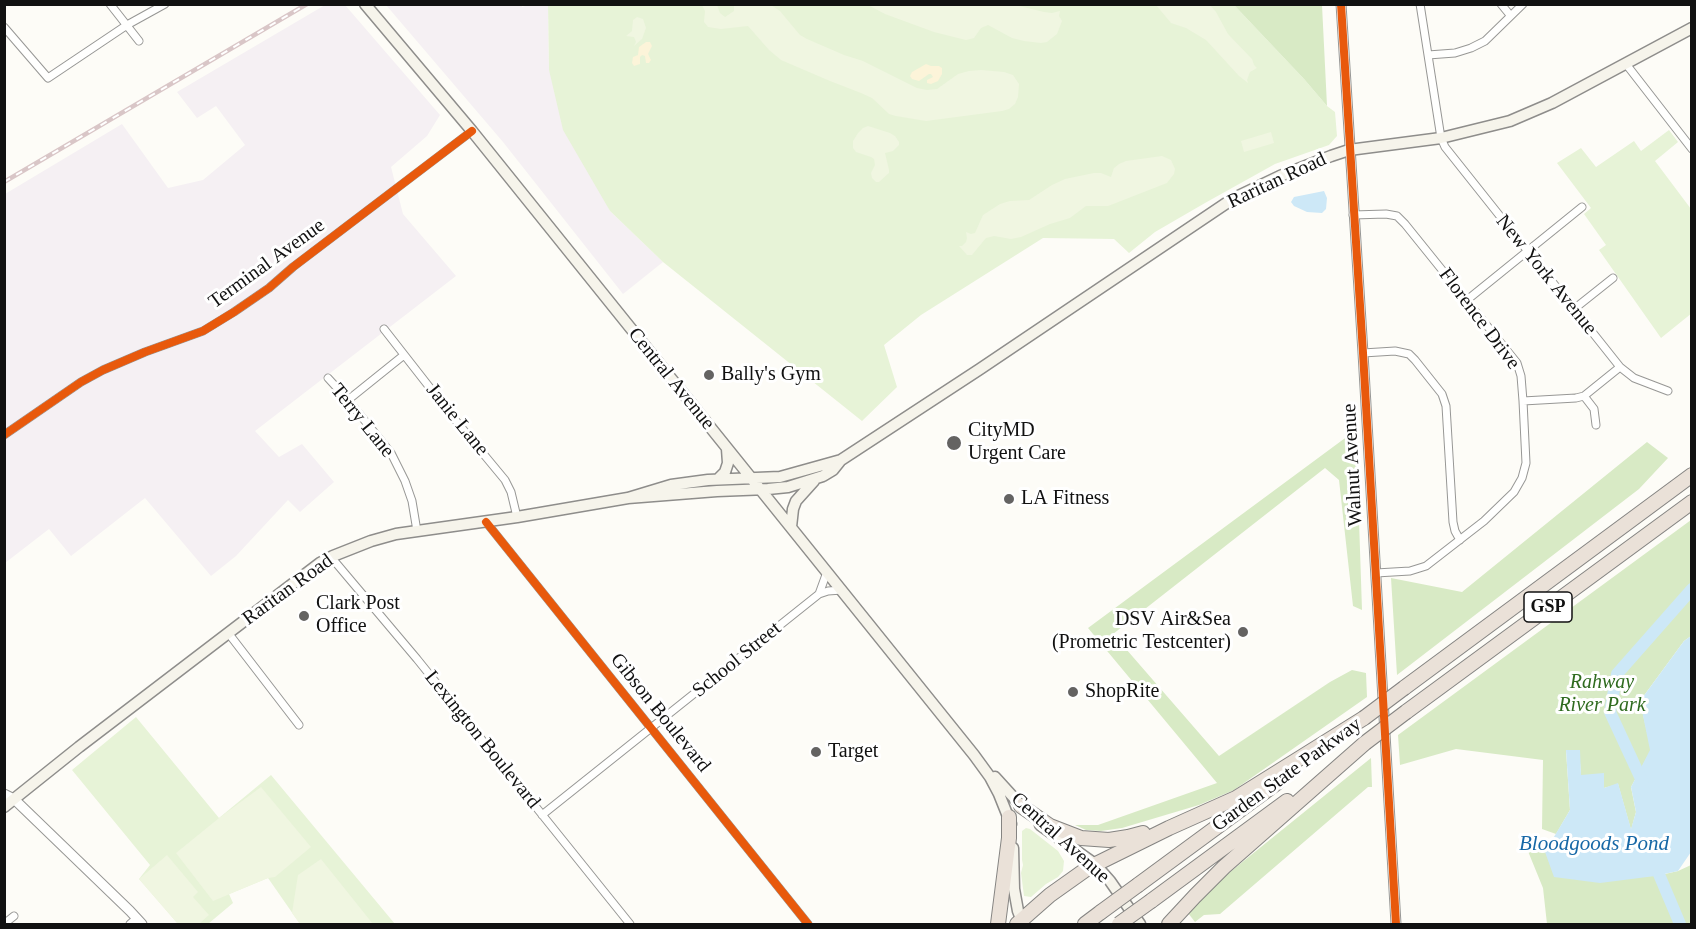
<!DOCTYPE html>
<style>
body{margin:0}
#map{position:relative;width:1696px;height:929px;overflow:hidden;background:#fdfcf7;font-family:"Times New Roman",serif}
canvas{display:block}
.frame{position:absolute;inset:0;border:6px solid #111;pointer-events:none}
</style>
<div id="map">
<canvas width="1696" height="929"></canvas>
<div class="frame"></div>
</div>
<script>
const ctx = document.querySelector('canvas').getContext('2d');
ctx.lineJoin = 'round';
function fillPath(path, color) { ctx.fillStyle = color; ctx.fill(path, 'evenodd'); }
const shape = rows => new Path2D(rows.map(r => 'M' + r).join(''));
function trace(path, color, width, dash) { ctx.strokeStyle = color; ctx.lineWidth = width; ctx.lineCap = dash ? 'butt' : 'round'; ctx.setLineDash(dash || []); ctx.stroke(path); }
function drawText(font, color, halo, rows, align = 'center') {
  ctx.font = font + ' "Times New Roman",serif'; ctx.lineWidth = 6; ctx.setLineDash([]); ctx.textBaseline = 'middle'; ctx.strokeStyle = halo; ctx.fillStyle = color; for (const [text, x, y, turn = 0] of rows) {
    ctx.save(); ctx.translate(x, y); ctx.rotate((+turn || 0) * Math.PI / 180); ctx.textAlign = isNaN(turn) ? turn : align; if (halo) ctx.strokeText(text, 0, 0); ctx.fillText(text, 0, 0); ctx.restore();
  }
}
const industrial = shape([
 [325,5,345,5,440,115,427,136,391,167,403,214,456,276,255,431,279,457,302,444,334,482,300,512,288,500,236,556,211,576,145,498,71,556,49,529,5,563,5,194,122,124,168,188,203,180,245,145,216,106,197,118,177,92],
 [386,5,522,5,522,7,528,5,548,5,549,70,610,211,663,262,623,294,503,142]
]);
const green = shape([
 [548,5,1234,5,1304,79,1327,106,1335,112,1337,136,1329,145,1275,164,1205,203,1155,232,1129,253,1114,239,1043,238,921,315,884,345,897,387,862,421,663,262,610,211,563,130,549,70],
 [1669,130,1678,142,1655,161,1691,209,1692,313,1661,338,1599,250,1606,245,1584,214,1591,208,1557,163,1581,148,1596,167,1634,141,1641,151],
 [136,717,219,818,271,775,395,924,300,924,268,878,229,894,233,903,208,924,178,924,139,879,150,865,72,770],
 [1026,828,1030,829,1058,851,1064,861,1063,871,1058,877,1046,884,1031,897,1024,896,1021,873,1023,865,1022,860,1022,831]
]);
const forest = shape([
 [1234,5,1322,5,1327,106,1304,79],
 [1356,430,1362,610,1353,606,1339,480,1325,468,1113,634,1219,756,1330,682,1352,670,1366,673,1367,697,1234,790,1199,805,1122,828,1101,831,1086,830,1075,825,1098,825,1217,783,1088,628],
 [1647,442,1668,458,1639,489,1397,675,1391,578,1462,592],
 [1691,520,1691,636,1684,641,1640,701,1651,750,1631,787,1636,812,1631,830,1618,784,1604,788,1581,775,1579,750,1566,750,1570,810,1556,834,1542,829,1543,760,1456,749,1400,765,1398,735],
 [1371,758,1372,787,1368,787,1220,914,1204,915,1195,922,1188,913,1214,885],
 [1523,839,1542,840,1555,877,1656,876,1678,871,1691,865,1691,924,1547,924,1543,888]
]);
const sand = shape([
 [646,42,650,42,652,46,648,54,651,60,649,63,646,63,645,56,642,55,640,57,640,64,634,66,632,63,633,57,638,55,639,47],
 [926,64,931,66,939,66,942,68,942,74,938,81,931,84,927,83,927,80,933,77,931,74,929,74,919,81,912,79,910,76,912,72]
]);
const pitch = shape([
 [702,5,717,5,720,13,725,17,734,11,734,5,771,5,780,11,800,35,807,39,844,55,863,61,917,88,927,90,937,89,958,74,969,71,981,70,1004,72,1013,75,1019,84,1018,97,1015,104,1009,109,1002,111,926,121,896,116,889,114,872,98,861,93,830,81,781,60,769,50,748,26,721,29,708,27,704,22,705,11],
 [964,5,971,6,982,4,1015,5,1044,12,1052,13,1060,11,1059,16,1062,21,1057,34,1047,42,1041,43,1024,41,1012,38,988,25,981,28,974,38,966,40,934,32,885,14,868,5],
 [1156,5,1210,5,1216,12,1228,34,1252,59,1254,65,1257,68,1250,72,1247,80,1248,83,1239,76,1206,40,1186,28,1171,23],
 [637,17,643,19,646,28,642,39,634,46,636,42,634,37,626,36,632,31,633,20],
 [868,126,890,133,895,136,899,142,899,145,893,151,885,153,889,170,889,173,879,182,876,182,872,178,871,173,875,165,874,159,871,157,856,152,853,148,853,141,858,133,863,128],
 [1271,132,1274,143,1244,152,1241,141],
 [1162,156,1171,160,1175,169,1174,174,1167,183,1108,206,1086,206,1070,218,1050,224,1021,237,1011,239,994,236,986,238,972,255,967,255,959,246,962,246,966,242,967,238,966,232,971,234,975,233,983,215,1000,204,1010,201,1029,200,1052,185,1065,179,1094,173,1101,173,1111,177,1114,168,1119,164,1126,161],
 [261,787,311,847,275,877,268,878,213,901,176,853,219,818],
 [167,855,198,892,193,897,209,915,199,924,178,924,139,879],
 [321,859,373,924,300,924,292,913,298,875]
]);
const water = shape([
 [1324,191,1327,198,1326,209,1322,213,1307,212,1294,206,1291,202,1294,197],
 [1691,636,1691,852,1678,871,1655,876,1600,883,1554,877,1545,852,1570,810,1566,750,1580,750,1581,775,1604,773,1604,788,1618,783,1631,829,1636,812,1631,787,1650,750,1640,701,1684,641]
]);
const river = shape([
 [1643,789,1642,781,1610,712,1617,674,1692,589],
 [1655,859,1658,872,1680,924]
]);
const minor = shape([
 [110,4,139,41],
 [1420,4,1441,138,1445,147,1620,367,1634,378,1668,391],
 [1501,4,1510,15],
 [4,27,48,78,127,25,165,4],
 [1428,55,1455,53,1471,48,1485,41,1523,4],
 [1626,64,1692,149],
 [1353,215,1386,214,1397,216,1405,224,1517,363,1521,376,1523,401,1526,463,1522,478,1514,492,1484,521,1426,566,1410,571,1376,573],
 [1467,300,1582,207],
 [1574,309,1613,278],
 [384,329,452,416,505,480,511,492,517,517],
 [1363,353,1395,351,1409,354,1415,360,1442,394,1446,406,1453,522,1455,531,1460,540],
 [328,378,348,400,391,453,405,481,412,501,417,531],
 [1584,396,1594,409,1596,425],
 [348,400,404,355],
 [1523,401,1576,398,1584,396,1620,367],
 [4,435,81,382,103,370,145,352,203,331,234,312,269,288,293,267,472,131],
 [486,522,808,924],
 [331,557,417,659,630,924],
 [819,594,827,572],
 [229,634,299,725],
 [542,815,819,594,828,591,842,590],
 [4,924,14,916],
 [130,924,137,918]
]);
const tertiary = shape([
 [1341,4,1363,353,1396,924],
 [4,794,14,799,130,911,142,924]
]);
const secondary = shape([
 [365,4,472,131,974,755,990,777,999,794,1011,824],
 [719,478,725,472,728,463,727,449],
 [628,498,671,485,708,480,780,477,841,460,980,369,1234,198,1280,176,1331,156,1349,150,1441,138,1510,121,1552,103,1692,28],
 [791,527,793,509,796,501,814,481],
 [995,777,1025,810],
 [4,807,79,747,320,563,333,556,371,541,396,534,517,517,628,498,717,491,768,489,788,487,823,476,833,470,841,460],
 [1040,825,1095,864,1110,881,1140,924],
 [1013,848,1014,889,1018,911,1023,924]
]);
const motorway = shape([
 [1404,688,1692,475],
 [1406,712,1692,502],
 [1021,806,1050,826,1081,838,1109,840,1128,837,1143,833],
 [1138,885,1278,782],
 [1151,901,1287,801],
 [998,924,1009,838,1009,817],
 [1017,924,1050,895,1088,868,1169,828,1236,798,1364,718],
 [1085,924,1101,912],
 [1169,924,1195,896,1224,867,1365,743]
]);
const rail = shape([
 [4,182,307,4]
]);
const motorwayBridge = shape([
 [1364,718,1404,688],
 [1365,743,1406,712],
 [1101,912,1138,885],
 [1119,924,1151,901]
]);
const cycleway = shape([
 [1341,4,1363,353,1396,924],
 [4,435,81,382,103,370,145,352,203,331,234,312,269,288,293,267,472,131],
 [486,522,808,924]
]);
const markers = [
 [709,375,6,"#646362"],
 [954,443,8,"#646362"],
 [1009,499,6,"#646362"],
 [304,616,6,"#646362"],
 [1243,632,6,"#646362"],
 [1073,692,6,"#646362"],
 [816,752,6,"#646362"]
];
const shields = [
 [1548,607,48]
];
const shieldNames = [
 ["GSP",1548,607]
];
const streetNames = [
 ["Raritan Road",1277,181,-25],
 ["Terminal Avenue",267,264,-36],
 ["New York Avenue",1546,275,51],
 ["Florence Drive",1479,319,53],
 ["Central Avenue",671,379,51],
 ["Janie Lane",457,420,51],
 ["Terry Lane",362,421,51],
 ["Walnut Avenue",1353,465,-93],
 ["Raritan Road",288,590,-36],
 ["School Street",737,660,-39],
 ["Gibson Boulevard",660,713,51],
 ["Lexington Boulevard",482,740,51],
 ["Garden State Parkway",1287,775,-36],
 ["Central Avenue",1060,838,42]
];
const poiNames = [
 ["Bally's Gym",721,375],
 ["CityMD",968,431],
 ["Urgent Care",968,454],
 ["LA Fitness",1021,499],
 ["Clark Post",316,604],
 ["Office",316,627],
 ["DSV Air&Sea",1231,620,"right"],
 ["(Prometric Testcenter)",1231,643,"right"],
 ["ShopRite",1085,692],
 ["Target",828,752]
];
const parkNames = [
 ["Rahway",1602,683],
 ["River Park",1602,706]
];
const waterNames = [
 ["Bloodgoods Pond",1594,844]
];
fillPath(industrial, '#f5f0f3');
fillPath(green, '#e7f3d7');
fillPath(forest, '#d8eac5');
fillPath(sand, '#fcf4d9');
fillPath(pitch, '#f0f6e1');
fillPath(water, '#cde8f7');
trace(river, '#cde8f7', 12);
trace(minor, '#979795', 9);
trace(tertiary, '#979795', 11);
trace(secondary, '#8e8d8b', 13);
trace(motorway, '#858482', 16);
trace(minor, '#fffffe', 7);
trace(tertiary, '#fffffe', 9);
trace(secondary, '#f6f4eb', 10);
trace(motorway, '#eae1d8', 14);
trace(rail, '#d9c6c7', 4.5);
trace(rail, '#fff', 2, [7]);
trace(motorwayBridge, '#858482', 16, []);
trace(motorwayBridge, '#eae1d8', 14);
trace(cycleway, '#e8590c', 8);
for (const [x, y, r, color] of markers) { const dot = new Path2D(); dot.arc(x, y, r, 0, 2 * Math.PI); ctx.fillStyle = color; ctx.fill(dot); trace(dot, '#fff', 2); }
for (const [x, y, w] of shields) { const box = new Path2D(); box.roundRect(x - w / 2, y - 15, w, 30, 4.5); ctx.fillStyle = '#fff'; ctx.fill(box); trace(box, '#111', 1.5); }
drawText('bold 18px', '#111', null, shieldNames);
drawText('20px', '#111', '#fff', streetNames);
drawText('20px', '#111', '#fff', poiNames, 'left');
drawText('italic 20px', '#2f6b1f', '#fff', parkNames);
drawText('italic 21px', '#1768a6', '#fff', waterNames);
</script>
